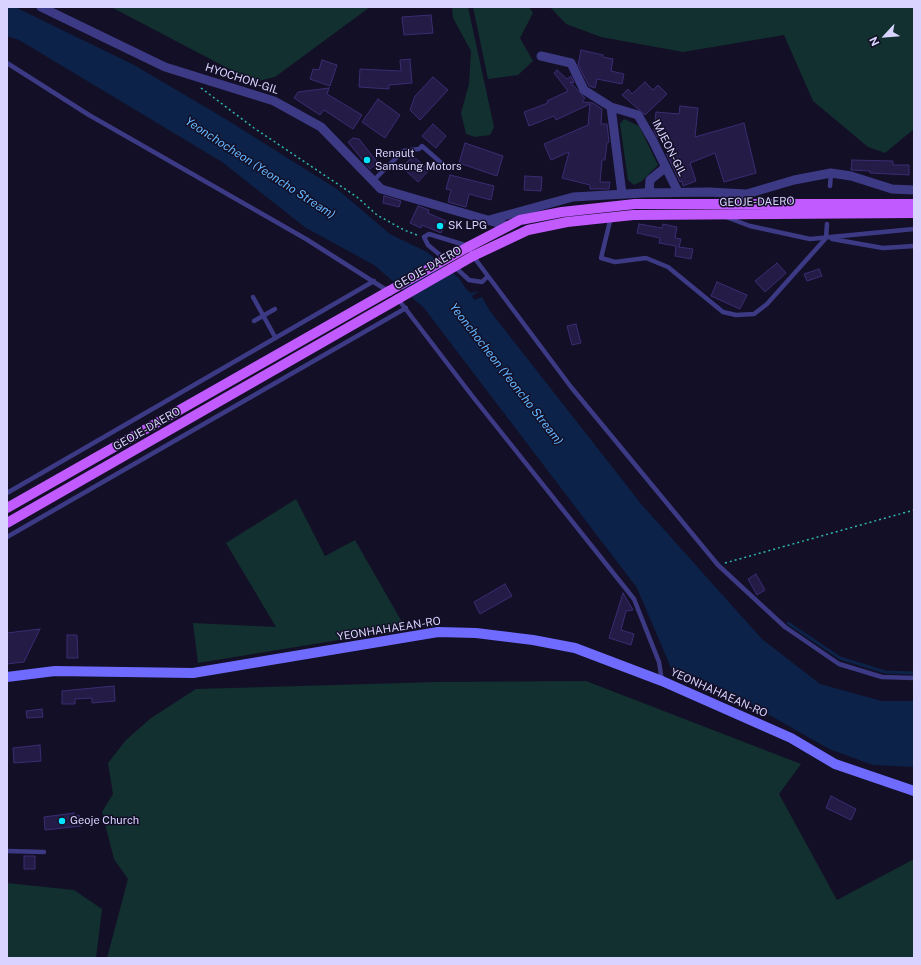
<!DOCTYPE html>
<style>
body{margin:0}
#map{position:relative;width:921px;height:965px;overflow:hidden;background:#130f26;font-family:"Public Sans",sans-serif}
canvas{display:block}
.frame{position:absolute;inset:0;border:8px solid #d9d4ff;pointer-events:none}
.north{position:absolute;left:865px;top:16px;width:40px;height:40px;-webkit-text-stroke:3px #130f26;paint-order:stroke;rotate:244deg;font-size:11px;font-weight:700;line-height:16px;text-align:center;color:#d9d4ff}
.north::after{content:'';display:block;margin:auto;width:14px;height:18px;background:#d9d4ff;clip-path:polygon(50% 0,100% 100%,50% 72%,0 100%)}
</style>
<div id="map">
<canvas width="921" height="965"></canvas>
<div class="frame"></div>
<div class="north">N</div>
</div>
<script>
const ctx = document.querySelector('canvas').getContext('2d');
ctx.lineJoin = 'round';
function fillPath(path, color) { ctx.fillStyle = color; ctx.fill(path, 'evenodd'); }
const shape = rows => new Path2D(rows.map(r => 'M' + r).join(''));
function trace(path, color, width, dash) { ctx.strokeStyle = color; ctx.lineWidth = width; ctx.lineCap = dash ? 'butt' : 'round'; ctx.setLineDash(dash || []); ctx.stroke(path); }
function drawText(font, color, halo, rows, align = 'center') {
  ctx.font = font + ' "Public Sans",sans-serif'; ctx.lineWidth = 3; ctx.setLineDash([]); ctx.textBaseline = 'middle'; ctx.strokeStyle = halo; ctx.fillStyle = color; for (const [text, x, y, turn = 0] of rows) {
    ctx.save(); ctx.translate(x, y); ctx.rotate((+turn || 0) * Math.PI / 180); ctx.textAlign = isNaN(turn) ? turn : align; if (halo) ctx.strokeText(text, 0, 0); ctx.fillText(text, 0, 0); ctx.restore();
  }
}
const green = shape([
 [111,7,370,7,275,77,254,82],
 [452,7,468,7,494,127,490,135,475,137,466,134,461,113,469,84,471,51,453,18],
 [473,7,529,7,533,13,520,38,533,61,518,75,488,79],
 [550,7,914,7,914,129,885,153,868,147,813,101,784,35,683,52,601,37,566,24],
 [624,119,639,126,658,165,642,181,634,185,628,180,620,124],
 [296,499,325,556,355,540,406,629,198,663,193,623,276,627,226,543],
 [586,681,801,764,779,794,837,900,914,859,914,958,107,958,128,879,114,859,102,812,113,794,108,763,126,740,151,718,196,689,437,682],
 [7,883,74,890,102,909,96,958,7,958]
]);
const water = shape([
 [7,7,15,7,134,65,224,118,337,189,390,234,427,252,459,278,466,289,471,293,479,291,472,296,474,300,482,297,490,311,642,505,762,639,820,684,882,701,914,701,914,767,873,765,829,749,729,692,695,676,674,675,637,588,424,308,374,265,306,228,222,162,19,40,7,36]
]);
const stream = shape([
 [788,623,840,658,885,672,914,673]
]);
const building = shape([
 [431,15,433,33,404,35,402,17,431,15],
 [581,50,603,55,603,57,613,59,611,71,624,74,622,84,597,79,595,88,589,86,578,65,581,50],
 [410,59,412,83,389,85,389,89,359,87,360,69,401,71,400,60,410,59],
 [322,60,337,65,330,86,310,79,313,69,319,70,322,60],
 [557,70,567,79,571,76,574,83,570,82,585,98,582,102,593,103,602,109,601,124,607,124,609,142,607,143,605,160,602,160,600,182,610,182,609,189,590,189,590,185,562,178,569,152,551,160,544,144,588,125,590,104,556,120,554,116,529,126,524,112,548,103,547,101,568,91,554,73,557,70],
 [433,77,448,90,420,120,410,110,415,96,433,77],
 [645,82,653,90,658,85,667,94,645,115,622,95,628,89,632,94,645,82],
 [329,88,327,94,362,115,353,129,324,110,320,115,294,98,298,92,329,88],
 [378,99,400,115,385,138,362,122,378,99],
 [680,106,698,108,695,137,744,123,756,173,724,182,715,153,690,163,696,181,683,186,682,181,680,182,666,153,669,152,670,138,657,137,654,131,656,112,679,114,680,106],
 [433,124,446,136,436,148,422,136,433,124],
 [353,138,359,139,378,163,370,169,348,142,353,138],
 [465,143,503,156,497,176,459,163,465,143],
 [413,156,429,170,418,182,402,167,413,156],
 [852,160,893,161,893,165,909,165,909,175,870,173,870,171,851,170,852,160],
 [450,175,494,186,491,200,469,194,466,207,448,202,451,190,446,189,450,175],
 [525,176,542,177,541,191,524,190,525,176],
 [384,196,401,201,399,207,383,203,384,196],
 [418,206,429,210,428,213,446,221,441,233,422,225,421,228,410,223,418,206],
 [639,224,662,228,663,224,677,227,675,238,681,239,679,247,693,249,691,259,675,256,676,246,659,243,660,238,637,233,639,224],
 [777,263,786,273,765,292,755,281,777,263],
 [819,269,822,276,807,281,804,274,819,269],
 [717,282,747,295,740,309,711,296,717,282],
 [576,324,581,343,572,345,567,326,576,324],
 [756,574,765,590,757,595,748,579,756,574],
 [505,584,512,596,480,614,474,602,505,584],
 [623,593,633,610,626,611,621,630,634,634,631,645,609,638,623,593],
 [40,629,24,662,7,664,7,633,40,629],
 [67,635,77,635,78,658,67,658,67,635],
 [114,686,115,701,92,703,92,698,75,699,75,704,62,704,62,691,114,686],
 [42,709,43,717,27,718,26,711,42,709],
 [40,745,41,761,14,763,13,748,40,745],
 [831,796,856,809,851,820,826,808,831,796],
 [74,813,74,816,79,815,81,826,45,830,44,817,74,813],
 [24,856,35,856,35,869,24,869,24,856]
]);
const path = shape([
 [201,88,254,128,357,197,377,215,404,230,417,235],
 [725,563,914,510]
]);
const lane = shape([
 [7,63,89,115,306,239,388,291],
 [373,181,403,151,419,149,422,146,447,168],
 [830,186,831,173],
 [611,217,601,258,615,262,646,258,668,267,723,312,736,315,754,314,767,304,826,238,827,224],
 [726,217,750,226,810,239,914,229],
 [832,239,883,248,914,246],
 [473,256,571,387,718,565,785,627,839,664,882,677,914,678],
 [446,260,428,245,424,237,429,234,468,246],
 [455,267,469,280,482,282,488,276],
 [253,297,275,337],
 [398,299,473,397,634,599,659,662,662,681],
 [254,321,275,309],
 [7,493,374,281],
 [7,537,406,308],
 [7,851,44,852]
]);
const street = shape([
 [41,7,165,67,274,101,321,127,381,189,508,226],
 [541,56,571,63,584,90,611,107,638,115,653,141,678,192],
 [611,107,622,194],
 [649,193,650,180,666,167],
 [740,196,794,180,831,173,851,176,892,189,914,190],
 [489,220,573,197,643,193,709,192,745,194]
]);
const secondary = shape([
 [7,677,55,671,193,673,438,632,476,633,533,640,575,648,662,681,791,738,835,764,914,791]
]);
const primary = shape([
 [468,247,520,220,562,212,635,204,914,204],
 [473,256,528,230,567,222,633,215,914,213],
 [7,508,389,291],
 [7,523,398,299]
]);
const primaryBridge = shape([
 [389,291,468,247],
 [398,299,473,256]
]);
const markers = [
 [367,160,4,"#00e5ff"],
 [440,226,4,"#00e5ff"],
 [62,821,4,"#00e5ff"]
];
const streetNames = [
 ["HYOCHON-GIL",242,79,18],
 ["IMJEON-GIL",669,148,63],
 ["GEOJE-DAERO",757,202,-1],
 ["GEOJE-DAERO",428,268,-30],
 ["GEOJE-DAERO",147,429,-30],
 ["YEONHAHAEAN-RO",389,629,-9],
 ["YEONHAHAEAN-RO",719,693,24]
];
const poiNames = [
 ["Renault",375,154],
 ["Samsung Motors",375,167],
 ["SK LPG",448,226],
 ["Geoje Church",70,821]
];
const waterNames = [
 ["Yeonchocheon (Yeoncho Stream)",260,168,33],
 ["Yeonchocheon (Yeoncho Stream)",506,374,52]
];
fillPath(green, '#12302f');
fillPath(water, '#0c2248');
trace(stream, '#0c2248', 3);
fillPath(building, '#241b47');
trace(building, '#3b2d73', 1);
trace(path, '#2fb8b0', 1.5, [2, 3]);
trace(lane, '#3d3a85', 4.5);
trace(street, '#3d3a85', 9);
trace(secondary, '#6f6bff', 10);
trace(primary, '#c25bff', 10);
trace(primaryBridge, '#c25bff', 10);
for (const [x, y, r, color] of markers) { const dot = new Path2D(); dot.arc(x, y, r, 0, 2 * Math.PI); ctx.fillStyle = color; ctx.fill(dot); trace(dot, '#130f26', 1.5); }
drawText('11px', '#d9d4ff', '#130f26', streetNames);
drawText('11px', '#d9d4ff', '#130f26', poiNames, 'left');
drawText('italic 12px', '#62b6ff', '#130f26', waterNames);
</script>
